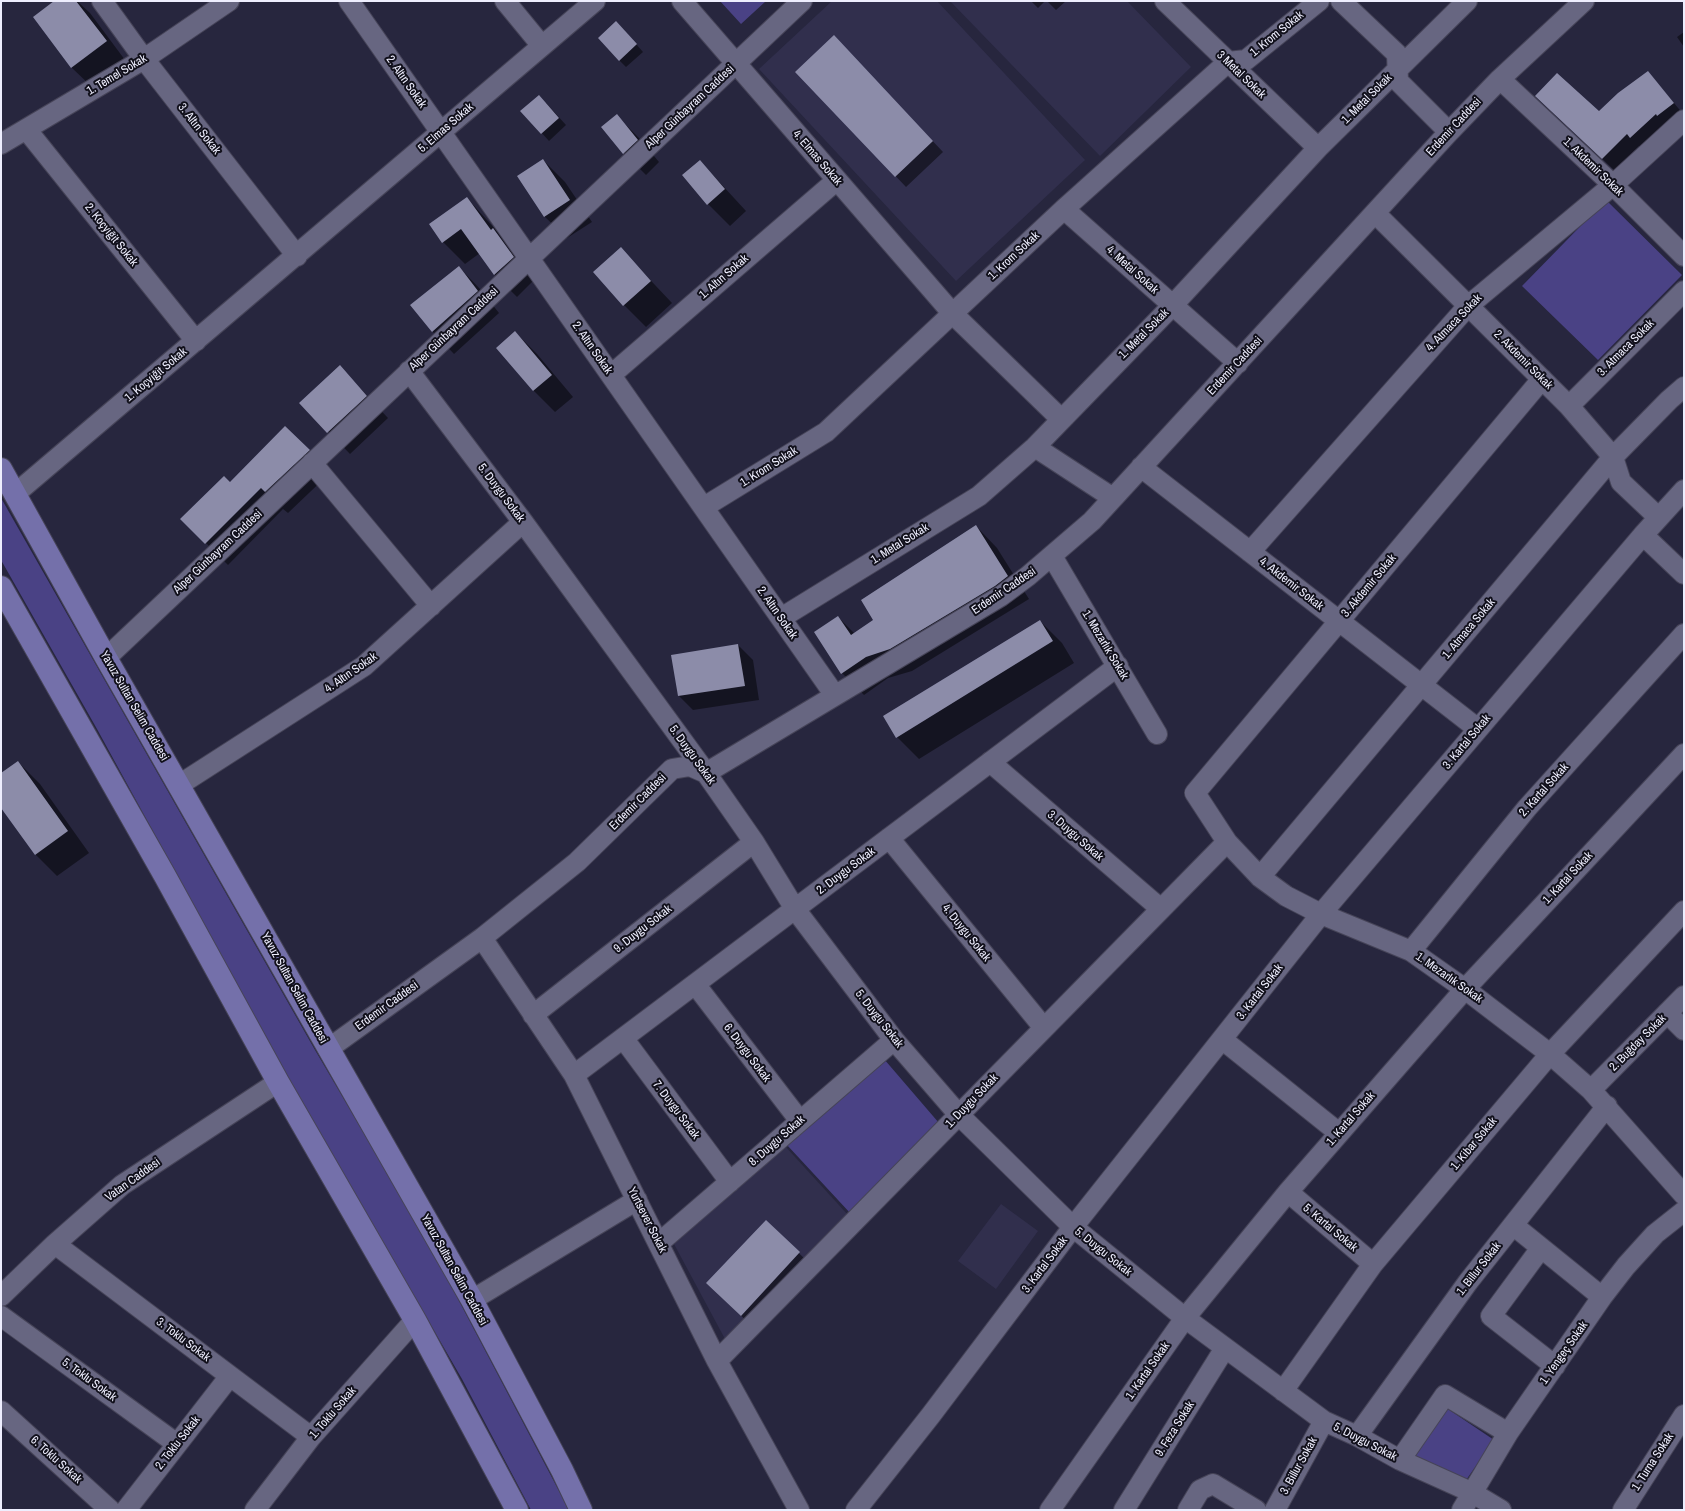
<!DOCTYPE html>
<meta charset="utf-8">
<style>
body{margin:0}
#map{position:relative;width:1685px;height:1511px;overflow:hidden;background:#27263e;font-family:"Archivo Narrow",sans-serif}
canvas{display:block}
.frame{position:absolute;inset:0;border:2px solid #eeeefe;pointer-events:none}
</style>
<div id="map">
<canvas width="1685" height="1511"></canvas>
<div class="frame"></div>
</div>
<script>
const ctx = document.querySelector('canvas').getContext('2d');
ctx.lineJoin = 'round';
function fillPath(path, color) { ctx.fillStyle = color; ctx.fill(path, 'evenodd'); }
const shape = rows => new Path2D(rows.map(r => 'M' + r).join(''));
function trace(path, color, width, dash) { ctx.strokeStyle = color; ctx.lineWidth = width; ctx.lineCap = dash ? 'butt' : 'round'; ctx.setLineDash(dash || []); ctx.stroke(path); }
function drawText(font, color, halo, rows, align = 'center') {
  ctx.font = font + ' "Archivo Narrow",sans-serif'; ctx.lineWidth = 4; ctx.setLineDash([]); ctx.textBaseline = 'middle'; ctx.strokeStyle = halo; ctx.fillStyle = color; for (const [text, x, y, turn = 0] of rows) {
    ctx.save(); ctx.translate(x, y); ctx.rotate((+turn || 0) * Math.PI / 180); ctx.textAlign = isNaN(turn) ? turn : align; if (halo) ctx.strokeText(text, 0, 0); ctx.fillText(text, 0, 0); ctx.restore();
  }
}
const built = shape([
 [832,1,937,1,1085,160,956,281,759,69],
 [950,1,1127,1,1191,67,1100,156],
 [784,1145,848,1215,725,1339,674,1244],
 [1001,1204,1038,1231,996,1289,958,1261]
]);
const green = shape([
 [720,1,766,1,741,24],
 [1606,200,1682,275,1598,360,1522,286],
 [1,498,315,1050,427,1240,569,1510,531,1510,462,1379,284,1071,97,729,1,560],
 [884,1059,939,1123,851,1214,787,1145],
 [1445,1407,1494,1440,1464,1483,1413,1456]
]);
const shadow = shape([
 [56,1,77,1,90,13,128,64,94,89,72,68,34,17],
 [1031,1,1045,1,1038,8],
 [1047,1,1066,1,1056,10],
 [623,29,643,52,626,67,619,60],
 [1684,32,1684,47,1677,37],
 [845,48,943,152,906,187,797,72],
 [1648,72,1684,115,1643,149,1639,146,1614,170,1549,108,1599,113],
 [546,103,566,125,549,141,522,111],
 [617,116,639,138,659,162,646,175,624,153,602,128],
 [543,160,565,182,592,222,567,238,545,217,518,176],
 [700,161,746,211,730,226,708,204],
 [467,198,515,251,535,279,517,297,495,275,480,253,465,264,443,242],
 [621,249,672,303,646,327,624,305],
 [459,267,480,289,499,313,454,354,433,332,412,305],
 [515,332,537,354,573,397,555,412,534,391,497,348],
 [340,367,388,418,350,454,301,403],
 [285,427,331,472,288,513,283,509,228,565,182,519,230,483],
 [976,526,997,548,1029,599,912,671,888,678,864,695,842,673,838,617,855,634,874,621],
 [1040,621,1062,643,1074,663,919,759,897,737],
 [738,645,753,660,759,700,693,710,679,696],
 [18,762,40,784,89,853,57,876,35,854,1,806,1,774],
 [766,1221,810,1264,752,1326,718,1294]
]);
const building = shape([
 [54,1,76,1,107,41,71,68,33,17],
 [616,21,637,44,619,61,598,38],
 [834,35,933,141,895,177,795,72],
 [1648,71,1674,103,1657,116,1656,114,1630,138,1627,134,1602,159,1535,96,1557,73,1599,111,1618,93],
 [539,95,559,118,541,134,520,111],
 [617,114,638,140,623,154,601,127],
 [543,159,570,200,544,217,517,176],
 [700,160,725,189,707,205,682,175],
 [467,197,491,230,493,228,514,257,494,275,461,229,442,243,429,224],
 [621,247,651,281,623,306,593,272],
 [459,266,478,291,432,332,410,305],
 [515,331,552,375,533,391,496,348],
 [340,365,367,396,327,433,299,403],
 [285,426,310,450,265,492,261,488,205,544,180,519,224,476,230,482],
 [976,525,1008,576,995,586,890,649,866,657,841,674,814,632,838,616,851,635,873,620,861,600],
 [1040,620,1053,641,896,738,883,716],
 [738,644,745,686,678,696,671,655],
 [18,761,68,831,35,855,1,808,1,773],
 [766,1220,800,1252,741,1316,706,1283]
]);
const minor = shape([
 [102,1,144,59,297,256],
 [349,1,834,694],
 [505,1,542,46],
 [682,1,953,314,1061,419],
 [1165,1,1318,148],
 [1341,1,1397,54,1398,81,1449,132],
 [1500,79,1613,185,1684,256],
 [26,129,196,341],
 [1,144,144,59,229,1],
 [1064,209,1238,363],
 [1375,213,1569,406,1613,457,1621,482,1658,517],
 [409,371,523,522,706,773,754,842,795,909,894,1040,959,1115,1073,1227,1185,1318,1324,1421,1357,1436,1400,1460,1471,1492,1501,1510],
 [611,375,837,180],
 [1542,379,1195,793,1227,842,1260,877,1286,896,1321,914,1411,951,1465,989,1550,1054,1591,1090,1684,1195],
 [1569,406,1684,291],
 [1035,447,1113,498],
 [312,463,431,606],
 [1141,467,1478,729],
 [15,494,595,1],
 [704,507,826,432,1064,209,1228,62,1246,60,1319,1],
 [1643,535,1684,574],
 [1250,552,1468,306,1613,185,1684,120],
 [1052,556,1157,734],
 [781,618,979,496,1035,447,1172,306,1318,148,1467,1],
 [106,658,802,1],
 [990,762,1161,909],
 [179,785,364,666,523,522],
 [889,838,1044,1028],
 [1260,877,1613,457,1669,400,1684,387],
 [482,938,574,1075,717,1361,799,1510],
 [1411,951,1527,808,1684,634],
 [695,984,800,1121],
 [1667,1013,1684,1030],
 [533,1015,754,842],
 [623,1038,730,1182],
 [1223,1040,1339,1133],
 [328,1049,482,938,577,862,672,769,690,766,706,773,1001,596,1028,576,1092,521,1449,132,1500,79,1584,1],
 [574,1075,1118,666],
 [1591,1090,1684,996],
 [1288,1192,1373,1264],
 [1513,1225,1602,1297],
 [659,1243,894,1040],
 [55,1244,311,1437],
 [1541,1248,1491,1316,1555,1366],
 [1,1296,55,1244,122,1185,278,1082],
 [472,1300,637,1200],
 [1,1316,177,1444],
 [717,1361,1227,842],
 [1283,1391,1373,1264,1550,1054,1684,911],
 [1,1411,110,1510],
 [1357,1436,1468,1282,1607,1106],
 [1400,1460,1445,1395,1508,1433],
 [126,1510,230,1376],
 [255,1510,311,1437,415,1320],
 [856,1510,931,1415,1073,1227,1321,914,1643,535,1684,490],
 [1050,1510,1185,1318,1288,1192,1465,989,1684,754],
 [1124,1510,1225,1348],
 [1188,1510,1200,1490,1213,1484,1256,1510],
 [1275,1510,1324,1421],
 [1462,1510,1508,1433,1602,1297,1626,1266,1655,1234,1684,1211],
 [1623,1510,1684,1415]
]);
const major = shape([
 [1,469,106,658,472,1300,562,1470,581,1510],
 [1,587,165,876,278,1082,415,1320,517,1510]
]);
const streetNames = [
 ["1. Krom Sokak",1277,34,-39],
 ["1. Temel Sokak",117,75,-31],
 ["3 Metal Sokak",1241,75,44],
 ["2. Altın Sokak",406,82,55],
 ["1. Metal Sokak",1367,99,-45],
 ["Alper Günbayram Caddesi",690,107,-43],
 ["Erdemir Caddesi",1454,127,-47],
 ["5. Elmas Sokak",446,128,-41],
 ["3. Altın Sokak",199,129,52],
 ["4. Elmas Sokak",817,158,49],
 ["1. Akdemir Sokak",1593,167,44],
 ["2. Koçyiğit Sokak",111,235,51],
 ["1. Krom Sokak",1014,256,-43],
 ["4. Metal Sokak",1132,270,42],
 ["1. Altın Sokak",724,277,-41],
 ["4. Atmaca Sokak",1454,323,-46],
 ["Alper Günbayram Caddesi",454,329,-43],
 ["1. Metal Sokak",1144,334,-45],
 ["2. Altın Sokak",592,348,55],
 ["3. Atmaca Sokak",1626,348,-45],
 ["2. Akdemir Sokak",1523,360,45],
 ["Erdemir Caddesi",1235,366,-47],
 ["1. Koçyiğit Sokak",156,375,-40],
 ["1. Krom Sokak",769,467,-32],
 ["5. Duygu Sokak",501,493,53],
 ["1. Metal Sokak",900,544,-32],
 ["Alper Günbayram Caddesi",218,552,-43],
 ["4. Akdemir Sokak",1291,584,38],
 ["3. Akdemir Sokak",1369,586,-50],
 ["Erdemir Caddesi",1004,591,-34],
 ["2. Altın Sokak",777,613,55],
 ["1. Atmaca Sokak",1469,629,-50],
 ["1. Mezarlık Sokak",1105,645,59],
 ["4. Altın Sokak",351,673,-35],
 ["Yavuz Sultan Selim Caddesi",134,706,60],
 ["3. Kartal Sokak",1467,742,-50],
 ["5. Duygu Sokak",692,755,54],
 ["2. Kartal Sokak",1544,790,-48],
 ["Erdemir Caddesi",638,802,-45],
 ["3. Duygu Sokak",1075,836,41],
 ["2. Duygu Sokak",846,871,-37],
 ["1. Kartal Sokak",1568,878,-47],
 ["9. Duygu Sokak",643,929,-38],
 ["4. Duygu Sokak",966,933,51],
 ["1. Mezarlık Sokak",1449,978,35],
 ["Yavuz Sultan Selim Caddesi",294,988,61],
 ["3. Kartal Sokak",1260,992,-52],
 ["Erdemir Caddesi",387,1006,-36],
 ["5. Duygu Sokak",879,1019,52],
 ["2. Buğday Sokak",1638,1043,-45],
 ["6. Duygu Sokak",747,1053,53],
 ["1. Duygu Sokak",972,1101,-46],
 ["7. Duygu Sokak",676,1110,53],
 ["1. Kartal Sokak",1351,1119,-49],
 ["8. Duygu Sokak",777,1141,-41],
 ["1. Kibar Sokak",1474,1144,-50],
 ["Vatan Caddesi",133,1180,-36],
 ["Yurtsever Sokak",647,1220,63],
 ["5. Kartal Sokak",1330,1228,40],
 ["5. Duygu Sokak",1103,1252,39],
 ["3. Kartal Sokak",1045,1265,-53],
 ["1. Billur Sokak",1479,1269,-52],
 ["Yavuz Sultan Selim Caddesi",454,1270,61],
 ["3. Toklu Sokak",183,1340,37],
 ["1. Yengeç Sokak",1564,1353,-55],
 ["1. Kartal Sokak",1148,1371,-55],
 ["5. Toklu Sokak",89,1380,36],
 ["1. Toklu Sokak",333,1413,-49],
 ["9. Feza Sokak",1175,1429,-58],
 ["5. Duygu Sokak",1365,1442,27],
 ["2. Toklu Sokak",178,1443,-52],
 ["6. Toklu Sokak",56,1460,42],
 ["1. Turna Sokak",1653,1462,-57],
 ["3. Billur Sokak",1299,1466,-61]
];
fillPath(built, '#312f4d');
fillPath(green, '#4a4285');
fillPath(shadow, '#0007');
fillPath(building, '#8c8ca9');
trace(minor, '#464458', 22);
trace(major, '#464458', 24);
trace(minor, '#676681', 20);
trace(major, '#7470aa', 22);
drawText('12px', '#eeeefe', '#11101b', streetNames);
</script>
